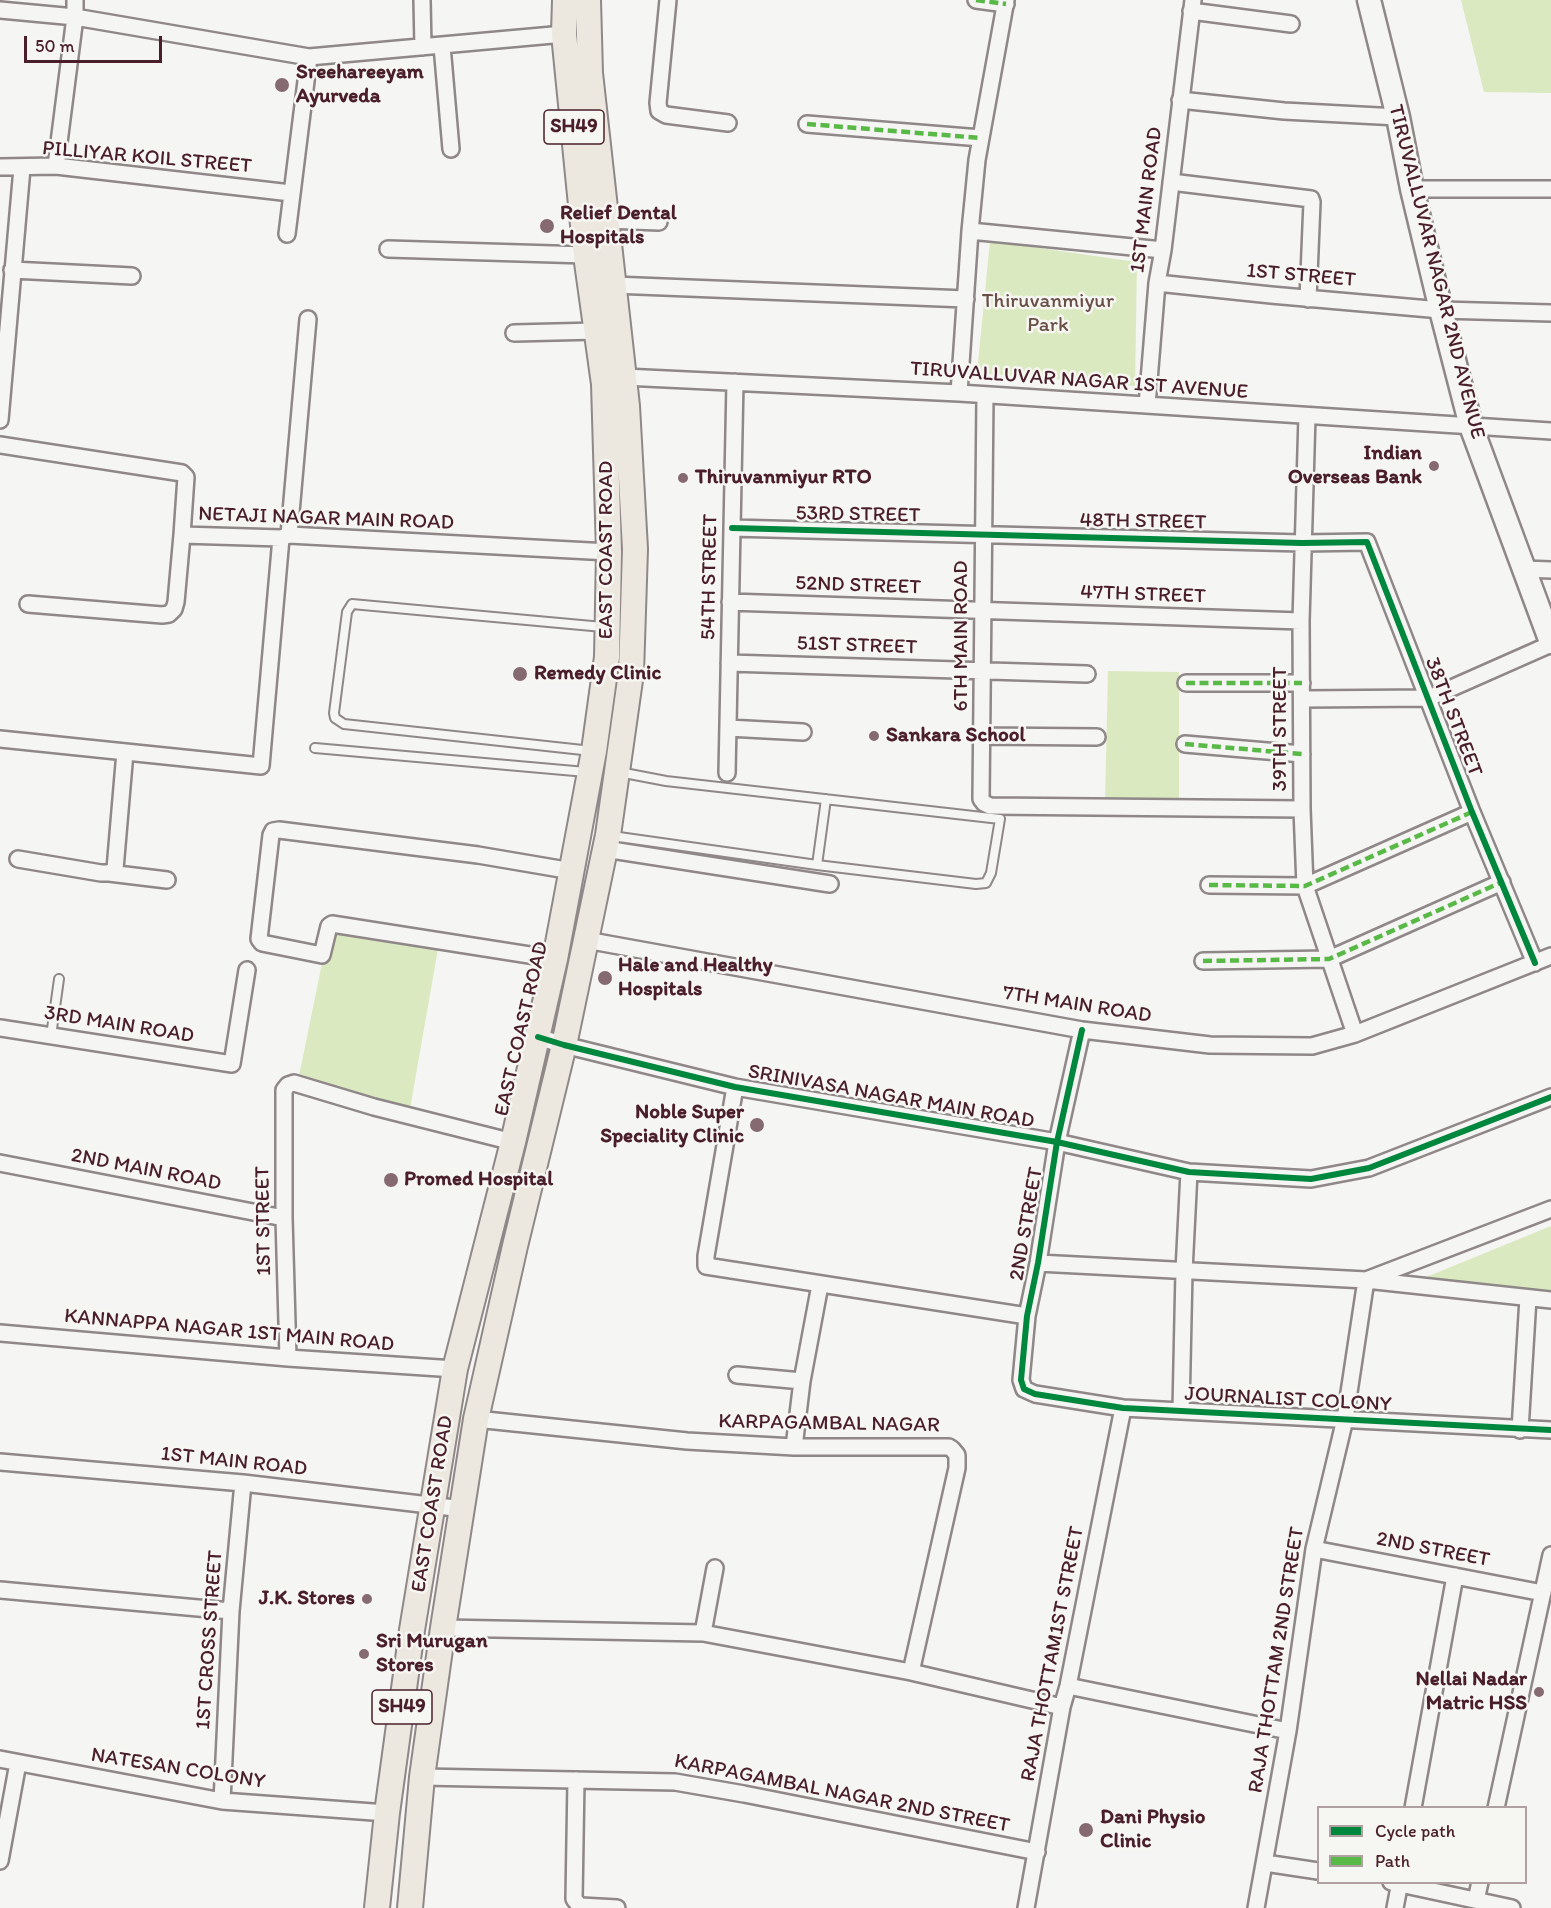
<!DOCTYPE html>
<style>
body{margin:0}
#map{position:relative;width:1551px;height:1908px;overflow:hidden;background:#f5f5f3;font-family:Itim,sans-serif}
canvas{display:block}
.legend{position:absolute;left:1317px;top:1806px;width:210px;height:78px;box-sizing:border-box;background:#f6f6f2;border:2px solid #b1a0a2;margin:0;padding:8px 10px;list-style:none;font-size:18px;color:#4a1f2b}
.legend li{display:flex;align-items:center;gap:12px;height:30px}
.legend b{width:30px;border:2px solid #b1a0a2}
.scale{position:absolute;left:24px;top:36px;width:138px;height:27px;box-sizing:border-box;border:3px solid #4a1f2b;border-top:0;padding-left:8px;font-size:18px;line-height:21px;white-space:nowrap;color:#4a1f2b;-webkit-text-stroke:4px #f6f6f2;paint-order:stroke}
</style>
<div id="map">
<canvas width="1551" height="1908"></canvas>
<ul class="legend">
<li><b style="height:8px;background:#00873e"></b>Cycle path</li>
<li><b style="height:8px;background:#58b947"></b>Path</li>
</ul>
<div class="scale">50 m</div>
</div>
<script>
const ctx = document.querySelector('canvas').getContext('2d');
ctx.lineJoin = 'round';
function fillPath(path, color) { ctx.fillStyle = color; ctx.fill(path, 'evenodd'); }
const shape = rows => new Path2D(rows.map(r => 'M' + r).join(''));
function trace(path, color, width, dash) { ctx.strokeStyle = color; ctx.lineWidth = width; ctx.lineCap = dash ? 'butt' : 'round'; ctx.setLineDash(dash || []); ctx.stroke(path); }
function drawText(font, color, halo, rows, align = 'center') {
  ctx.font = font + ' Itim,sans-serif'; ctx.lineWidth = 5; ctx.setLineDash([]); ctx.textBaseline = 'middle'; ctx.strokeStyle = halo; ctx.fillStyle = color; for (const [text, x, y, turn = 0] of rows) {
    ctx.save(); ctx.translate(x, y); ctx.rotate((+turn || 0) * Math.PI / 180); ctx.textAlign = isNaN(turn) ? turn : align; if (halo) ctx.strokeText(text, 0, 0); ctx.fillText(text, 0, 0); ctx.restore();
  }
}
const green = shape([
 [1461,0,1551,0,1551,93,1484,92],
 [990,241,1137,262,1135,386,977,373],
 [1108,671,1179,672,1179,801,1105,800],
 [329,929,439,943,410,1109,299,1076],
 [1551,1226,1551,1293,1414,1282]
]);
const lane = shape([
 [315,748,586,772],
 [592,751,344,724,335,718,334,713,347,612,352,604,603,627],
 [612,836,817,865,976,884,986,883,991,873,1000,819,666,781,619,772],
 [817,865,826,799],
 [51,1036,59,979]
]);
const street = shape([
 [422,0,423,47],
 [668,0,658,103,659,111,666,115,728,123],
 [976,0,1006,4],
 [0,10,75,17,309,57,564,34],
 [1191,11,1291,24],
 [442,46,451,149],
 [1180,100,1284,111,1398,117],
 [807,124,981,138],
 [56,166,75,17,75,0],
 [0,167,56,166,291,193],
 [1171,182,1311,199,1312,202,1308,299],
 [1412,189,1551,189],
 [605,220,659,222],
 [970,231,1163,250],
 [287,234,309,57],
 [388,249,586,255],
 [12,270,132,276],
 [1157,283,1271,295,1441,310,1551,313],
 [613,285,966,299],
 [514,333,597,331],
 [617,380,624,377,959,393,1551,431],
 [959,393,970,231,977,160,1006,0],
 [985,396,981,799,984,803,990,806,1302,809],
 [1147,405,1157,283,1163,250,1193,0],
 [1307,416,1301,621,1302,809,1305,886,1355,1034],
 [0,420,22,168],
 [0,445,182,473,186,477,182,535,281,538,289,535,609,552],
 [732,528,1302,543,1367,542,1472,812,1535,963],
 [289,535,308,319],
 [1523,569,1551,570],
 [730,602,1301,621],
 [28,604,162,615,169,614,174,609,176,602,182,535],
 [729,663,1087,674],
 [1186,683,1302,683],
 [1302,699,1429,698,1551,644],
 [728,728,803,732],
 [982,736,1097,737],
 [0,739,261,766,281,538],
 [1185,744,1302,754],
 [727,773,735,382],
 [605,849,830,884],
 [18,859,101,873,109,873,115,869,125,752],
 [109,873,167,880],
 [1209,885,1305,886,1472,812],
 [586,940,1082,1030,1210,1045,1312,1046,1355,1034,1551,956],
 [555,959,332,924,329,926,322,955,262,943,259,939,271,835,273,831,279,830,478,855,572,871],
 [1203,961,1329,959,1502,882],
 [0,1028,232,1064,247,970],
 [1082,1030,1057,1142,1038,1263,1027,1316,1021,1380,1024,1389,1035,1394,1123,1408,1551,1430],
 [538,1037,564,1045,735,1087,1057,1142,1189,1172,1311,1179,1369,1168,1551,1097],
 [735,1087,706,1256,706,1266,1027,1316],
 [0,1163,284,1218],
 [1038,1263,1366,1280,1551,1300],
 [0,1333,288,1358,455,1369],
 [288,1358,284,1218,284,1090,288,1085,294,1083,374,1107,513,1142],
 [737,1375,802,1381],
 [1181,1410,1184,1271,1189,1172],
 [476,1419,687,1441,794,1447,949,1447,952,1449,957,1455,957,1468,911,1672],
 [1520,1430,1528,1298],
 [794,1447,802,1381,820,1285],
 [0,1462,243,1483,463,1509],
 [1314,1549,1543,1593],
 [0,1590,231,1611],
 [443,1628,703,1633,911,1672,1062,1707],
 [703,1633,715,1568],
 [1068,1686,1288,1731],
 [0,1759,222,1801,387,1813],
 [422,1777,675,1782,744,1794,1037,1852],
 [576,1780,574,1899,578,1904,581,1906,617,1908],
 [222,1801,231,1611,243,1483],
 [1413,1808,1455,1576],
 [1496,1808,1551,1555],
 [0,1861,18,1763],
 [1265,1863,1318,1871],
 [1391,1882,1512,1908],
 [1476,1900,1480,1882],
 [1026,1908,1062,1707,1068,1686,1123,1408],
 [1256,1908,1288,1731,1314,1549,1345,1419,1366,1280,1551,1209],
 [1395,1908,1400,1882]
]);
const secondary = shape([
 [1369,0,1398,117,1412,189,1441,310,1471,426,1551,642]
]);
const primary = shape([
 [377,1908,387,1813,412,1630,455,1369,513,1142,555,959,594,751,607,657,609,552,604,384,586,255,564,34,565,0],
 [410,1908,422,1777,443,1628,476,1419,515,1246,564,1045,608,835,631,673,635,549,627,406,590,73,588,0]
]);
const quiet = shape([
 [976,0,1006,4],
 [807,124,981,138],
 [1186,683,1302,683],
 [1185,744,1302,754],
 [1209,885,1305,886,1472,812],
 [1203,961,1329,959,1502,882]
]);
const cycleway = shape([
 [732,528,1302,543,1367,542,1472,812,1535,963],
 [1082,1030,1057,1142,1038,1263,1027,1316,1021,1380,1024,1389,1035,1394,1123,1408,1551,1430],
 [538,1037,564,1045,735,1087,1057,1142,1189,1172,1311,1179,1369,1168,1551,1097]
]);
const markers = [
 [282,85,8,"#866a71"],
 [547,226,8,"#866a71"],
 [1434,466,6,"#866a71"],
 [683,478,6,"#866a71"],
 [520,674,8,"#866a71"],
 [874,736,6,"#866a71"],
 [605,978,8,"#866a71"],
 [757,1125,8,"#866a71"],
 [391,1180,8,"#866a71"],
 [367,1599,6,"#866a71"],
 [364,1654,6,"#866a71"],
 [1539,1692,6,"#866a71"],
 [1086,1830,8,"#866a71"]
];
const shields = [
 [574,127,60],
 [402,1707,60]
];
const shieldNames = [
 ["SH49",574,127],
 ["SH49",402,1707]
];
const poiNames = [
 ["Sreehareeyam",296,73],
 ["Ayurveda",296,97],
 ["Relief Dental",560,214],
 ["Hospitals",560,238],
 ["Indian",1422,454,"right"],
 ["Overseas Bank",1422,478,"right"],
 ["Thiruvanmiyur RTO",695,478],
 ["Remedy Clinic",534,674],
 ["Sankara School",886,736],
 ["Hale and Healthy",618,966],
 ["Hospitals",618,990],
 ["Noble Super",744,1113,"right"],
 ["Speciality Clinic",744,1137,"right"],
 ["Promed Hospital",404,1180],
 ["J.K. Stores",355,1599,"right"],
 ["Sri Murugan",376,1642],
 ["Stores",376,1666],
 ["Nellai Nadar",1527,1680,"right"],
 ["Matric HSS",1527,1704,"right"],
 ["Dani Physio",1100,1818],
 ["Clinic",1100,1842]
];
const streetNames = [
 ["PILLIYAR KOIL STREET",147,158,5],
 ["1ST MAIN ROAD",1147,200,-83],
 ["TIRUVALLUVAR NAGAR 2ND AVENUE",1436,272,76],
 ["1ST STREET",1301,276,5],
 ["TIRUVALLUVAR NAGAR 1ST AVENUE",1079,381,4],
 ["53RD STREET",858,515,1],
 ["NETAJI NAGAR MAIN ROAD",326,519,2],
 ["48TH STREET",1143,522,1],
 ["EAST COAST ROAD",607,550,-90],
 ["54TH STREET",710,577,-89],
 ["52ND STREET",858,586,2],
 ["47TH STREET",1143,595,2],
 ["6TH MAIN ROAD",962,636,-90],
 ["51ST STREET",857,646,2],
 ["38TH STREET",1453,717,69],
 ["39TH STREET",1281,729,-90],
 ["7TH MAIN ROAD",1077,1005,9],
 ["3RD MAIN ROAD",119,1025,9],
 ["EAST COAST ROAD",522,1029,-77],
 ["SRINIVASA NAGAR MAIN ROAD",891,1097,10],
 ["2ND MAIN ROAD",146,1170,11],
 ["1ST STREET",264,1221,-91],
 ["2ND STREET",1027,1224,-80],
 ["KANNAPPA NAGAR 1ST MAIN ROAD",229,1331,5],
 ["JOURNALIST COLONY",1288,1400,3],
 ["KARPAGAMBAL NAGAR",829,1424,1],
 ["1ST MAIN ROAD",234,1462,6],
 ["EAST COAST ROAD",433,1504,-81],
 ["2ND STREET",1433,1550,11],
 ["1ST CROSS STREET",210,1640,-86],
 ["RAJA THOTTAM1ST STREET",1053,1654,-79],
 ["RAJA THOTTAM 2ND STREET",1277,1660,-81],
 ["NATESAN COLONY",178,1769,9],
 ["KARPAGAMBAL NAGAR 2ND STREET",842,1794,11]
];
const parkNames = [
 ["Thiruvanmiyur",1048,302],
 ["Park",1048,326]
];
fillPath(green, '#dbe9c0');
trace(lane, '#8f8788', 12);
trace(street, '#8f8788', 20);
trace(secondary, '#8f8788', 27);
trace(primary, '#8f8788', 28);
trace(lane, '#f5f5f3', 8);
trace(street, '#f5f5f3', 15);
trace(secondary, '#f5f5f3', 22);
trace(primary, '#ece8df', 24);
trace(quiet, '#58b947', 4.5, [9, 4.5]);
trace(cycleway, '#00873e', 6);
for (const [x, y, r, color] of markers) { const dot = new Path2D(); dot.arc(x, y, r, 0, 2 * Math.PI); ctx.fillStyle = color; ctx.fill(dot); trace(dot, '#f6f6f2', 2); }
for (const [x, y, w] of shields) { const box = new Path2D(); box.roundRect(x - w / 2, y - 17, w, 34, 4.5); ctx.fillStyle = '#f6f6f2'; ctx.fill(box); trace(box, '#4a1f2b', 1.5); }
drawText('bold 20px', '#4a1f2b', null, shieldNames);
drawText('bold 21px', '#4a1f2b', '#f6f6f2', poiNames, 'left');
drawText('21px', '#4a1f2b', '#f6f6f2', streetNames);
drawText('21px', '#694f46', '#f6f6f2', parkNames);
</script>
